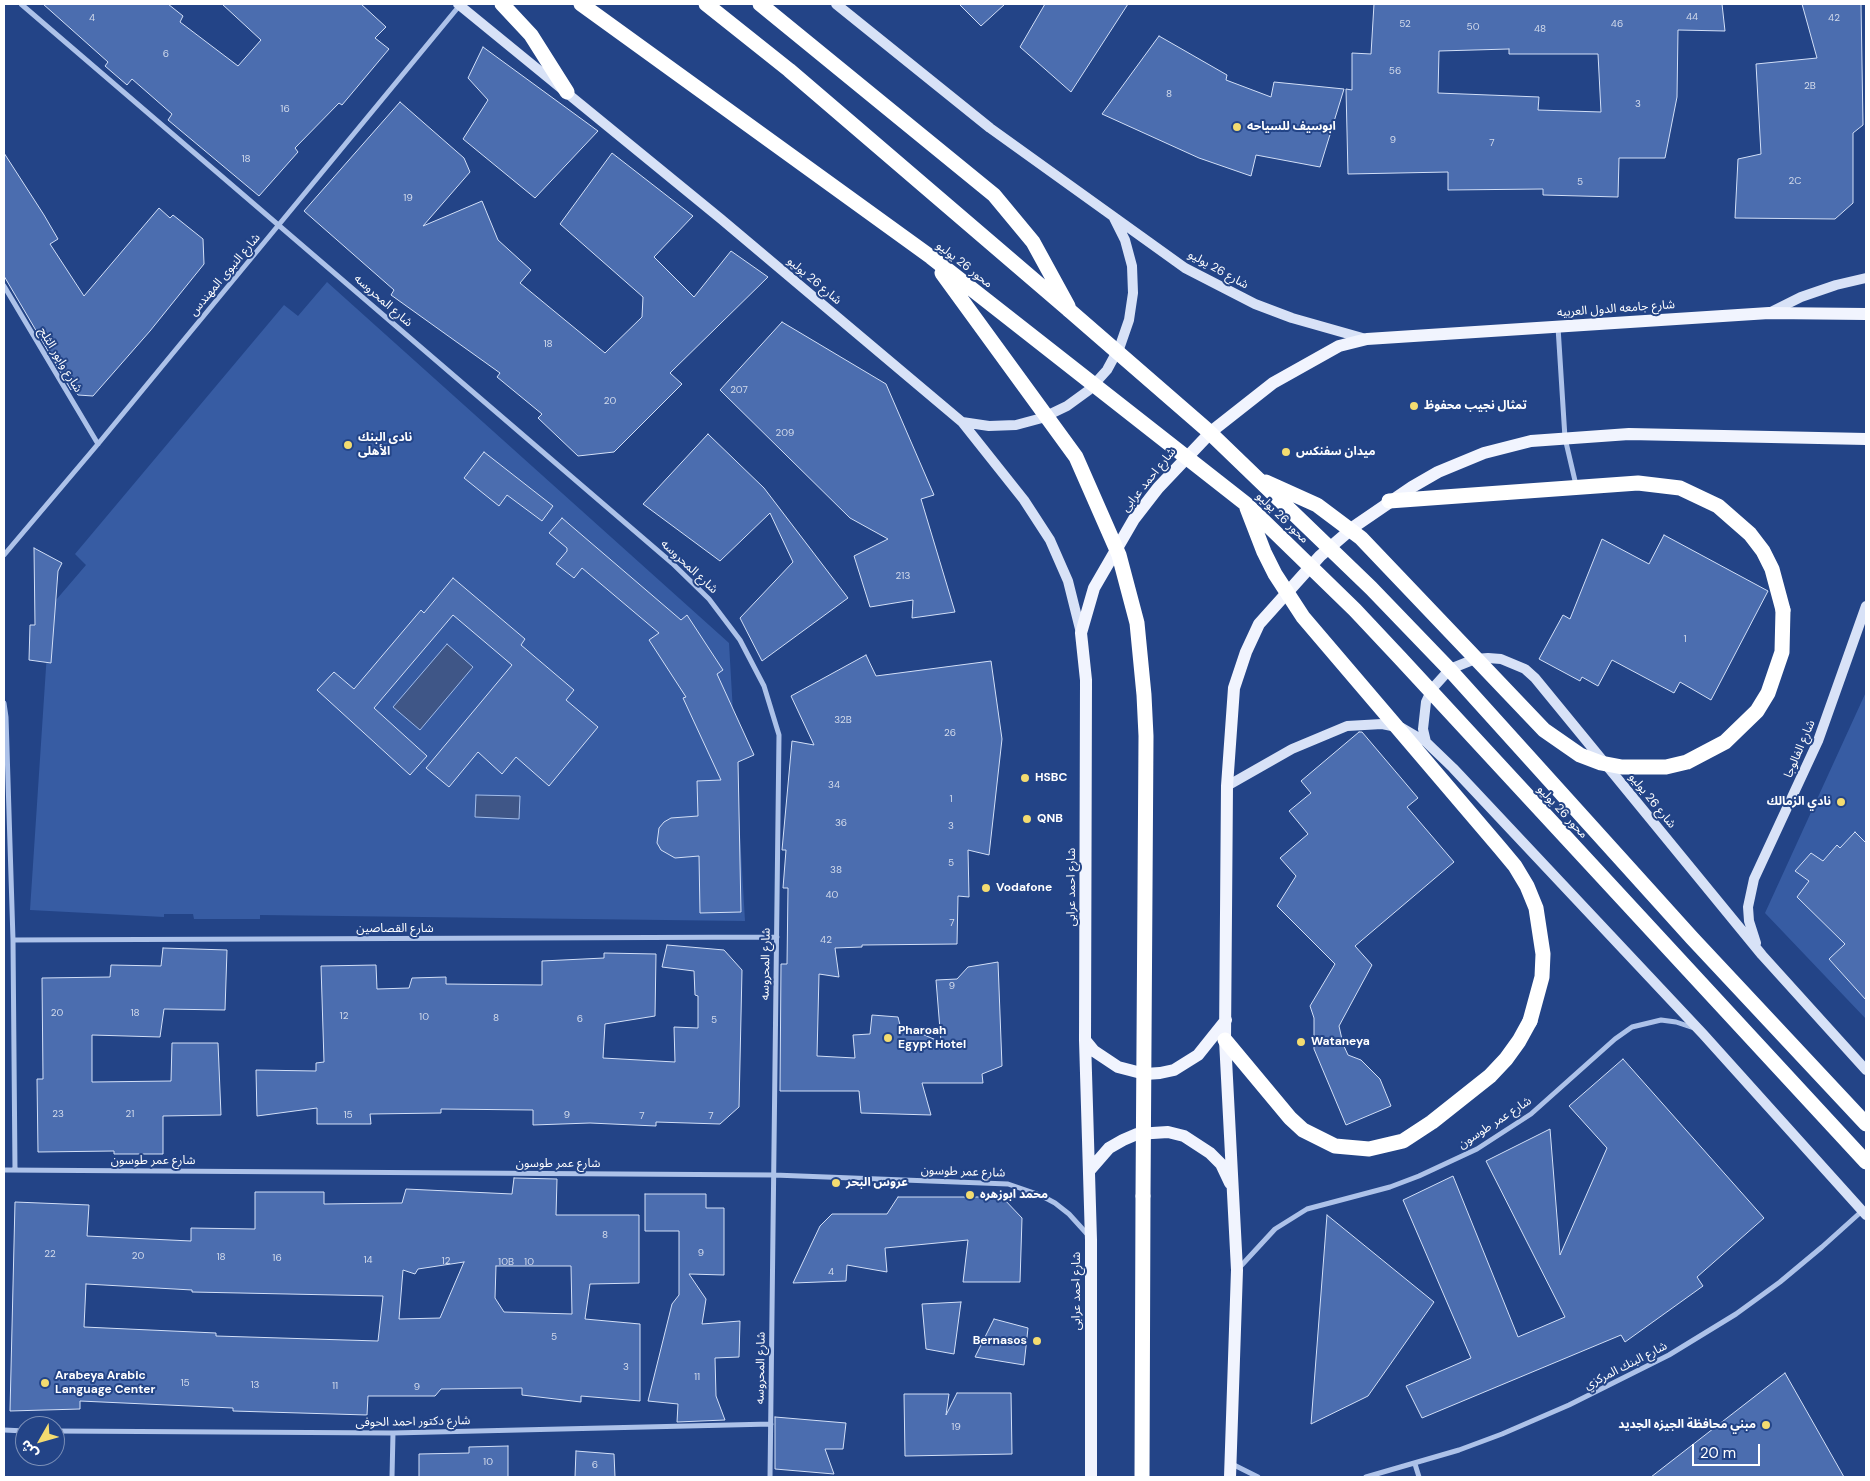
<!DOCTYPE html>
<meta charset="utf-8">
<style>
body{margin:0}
#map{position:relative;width:1870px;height:1481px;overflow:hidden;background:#234487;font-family:"DM Sans","Noto Sans Arabic",sans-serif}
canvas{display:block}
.frame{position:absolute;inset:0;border:5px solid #fff;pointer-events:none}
.north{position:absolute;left:15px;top:1416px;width:50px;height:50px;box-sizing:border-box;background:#234487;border:1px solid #7b8fb7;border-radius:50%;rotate:232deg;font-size:14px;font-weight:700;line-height:20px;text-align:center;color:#fff}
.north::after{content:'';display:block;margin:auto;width:18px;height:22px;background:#f4dc70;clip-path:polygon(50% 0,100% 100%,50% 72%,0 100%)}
.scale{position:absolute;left:1692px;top:1444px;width:68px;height:22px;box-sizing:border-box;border:2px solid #fff;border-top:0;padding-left:6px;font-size:15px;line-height:18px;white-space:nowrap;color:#fff;-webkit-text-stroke:4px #234487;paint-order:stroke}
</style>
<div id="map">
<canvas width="1870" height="1481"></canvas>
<div class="frame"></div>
<div class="north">ش</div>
<div class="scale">20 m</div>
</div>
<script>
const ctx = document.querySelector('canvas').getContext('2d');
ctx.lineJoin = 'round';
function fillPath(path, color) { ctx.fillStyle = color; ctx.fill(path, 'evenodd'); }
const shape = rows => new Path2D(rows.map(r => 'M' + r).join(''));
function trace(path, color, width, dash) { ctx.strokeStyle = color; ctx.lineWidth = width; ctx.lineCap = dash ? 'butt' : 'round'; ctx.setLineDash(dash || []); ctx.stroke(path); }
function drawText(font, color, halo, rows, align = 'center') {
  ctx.font = font + ' "DM Sans","Noto Sans Arabic",sans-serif'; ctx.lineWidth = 4; ctx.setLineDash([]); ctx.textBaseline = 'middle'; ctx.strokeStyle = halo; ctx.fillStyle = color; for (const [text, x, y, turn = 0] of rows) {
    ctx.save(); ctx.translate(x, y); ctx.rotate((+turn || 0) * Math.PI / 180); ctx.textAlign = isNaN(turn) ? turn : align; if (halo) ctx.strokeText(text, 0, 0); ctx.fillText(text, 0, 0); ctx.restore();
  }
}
const green = shape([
 [327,282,729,643,745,921,260,915,260,919,194,919,193,914,164,914,164,917,30,910,50,607,86,565,75,554,284,305,298,316],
 [1866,692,1866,1019,1765,913]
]);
const water = shape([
 [447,644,473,667,420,730,393,707,447,644],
 [476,795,520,796,519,819,475,817,476,795]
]);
const building = shape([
 [43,4,168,4,183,16,180,22,238,66,261,40,222,4,361,4,386,27,375,38,389,49,342,105,339,103,295,148,298,152,259,196,168,120,172,114,132,79,127,85,105,66,108,62,43,4],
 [959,4,1005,4,981,26,959,4],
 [1045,4,1128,4,1071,92,1020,47,1045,4],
 [1374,4,1722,4,1725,31,1678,30,1677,97,1665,158,1619,158,1618,197,1543,195,1543,189,1448,190,1448,172,1348,174,1346,89,1352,90,1352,53,1371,54,1374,4],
 [1509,49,1509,54,1598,54,1601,112,1538,110,1539,97,1438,93,1439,51,1509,49],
 [1802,4,1861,4,1863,125,1853,133,1853,203,1835,219,1735,218,1738,159,1761,154,1756,64,1817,58,1802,4],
 [1159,36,1227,75,1226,80,1271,97,1274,82,1344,89,1320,167,1256,155,1251,176,1199,158,1102,114,1159,36],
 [483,47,598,131,535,198,463,139,488,100,468,78,483,47],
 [400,102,464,158,470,172,423,226,482,201,498,240,531,270,520,283,605,353,642,317,643,297,560,224,612,153,693,216,654,257,694,297,731,251,768,277,670,373,682,384,614,452,578,456,538,418,542,414,497,377,500,373,391,295,394,290,304,211,400,102],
 [4,153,44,215,58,239,50,244,84,296,159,208,170,218,173,215,203,239,204,264,150,331,93,396,78,395,73,388,71,390,4,276,4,153],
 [782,322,886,384,934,495,921,499,955,612,912,618,913,600,870,607,854,556,888,539,850,518,720,390,782,322],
 [708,434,764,488,848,598,762,661,740,618,793,562,770,513,720,561,643,504,708,434],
 [484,452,553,506,542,521,507,495,499,506,464,478,484,452],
 [562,518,681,620,687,615,723,670,717,674,754,755,738,762,741,912,700,913,699,856,675,858,661,850,657,843,659,828,664,822,671,818,698,816,697,781,721,780,683,698,686,697,649,640,659,633,582,568,574,578,556,564,567,551,567,548,549,533,562,518],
 [1664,535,1768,591,1711,700,1680,682,1674,693,1612,660,1598,686,1582,677,1580,681,1539,659,1563,615,1570,619,1602,539,1649,564,1664,535],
 [34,548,62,563,58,571,51,663,29,660,30,625,35,625,34,548],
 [453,578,525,639,521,645,574,690,566,700,598,727,549,786,516,757,502,774,478,752,449,787,426,768,512,665,453,615,374,708,427,756,410,775,317,690,334,672,354,689,421,610,424,613,453,578],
 [866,655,876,676,991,661,1002,739,989,855,968,850,969,897,958,896,957,944,862,945,862,947,835,948,839,977,819,974,817,1056,855,1058,853,1035,870,1034,872,1015,898,1017,900,1025,941,1042,936,980,957,979,968,967,998,962,1002,1066,982,1074,983,1083,922,1083,931,1115,861,1113,859,1091,780,1091,781,964,787,964,788,888,783,888,786,850,782,850,792,741,814,745,791,696,866,655],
 [1359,732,1362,732,1418,798,1407,807,1454,862,1355,946,1372,965,1339,1026,1343,1044,1348,1055,1361,1060,1380,1079,1391,1106,1346,1125,1314,1049,1314,1018,1310,1006,1335,964,1277,906,1296,876,1280,858,1308,834,1289,811,1311,793,1301,781,1359,732],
 [1855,832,1866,843,1866,1000,1829,959,1845,944,1797,897,1809,881,1795,871,1811,853,1823,861,1837,845,1840,848,1855,832],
 [667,945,724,950,742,970,739,1107,720,1124,656,1122,656,1126,590,1123,533,1125,533,1110,441,1109,441,1113,370,1114,371,1124,317,1124,317,1108,257,1116,256,1070,316,1071,316,1063,324,1062,321,966,376,965,377,989,409,988,412,978,446,977,446,984,542,985,542,961,604,958,604,953,656,954,655,1016,605,1024,603,1058,675,1062,674,1027,698,1028,698,996,695,995,694,971,662,967,667,945],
 [163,948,227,950,225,1010,164,1009,160,1037,92,1035,92,1082,171,1081,172,1043,218,1043,221,1115,163,1116,163,1154,114,1154,114,1151,38,1152,37,1079,43,1079,42,978,110,977,111,965,161,966,163,948],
 [1623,1059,1764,1218,1697,1277,1703,1286,1625,1342,1621,1335,1422,1418,1406,1386,1471,1358,1403,1200,1453,1176,1518,1337,1565,1317,1486,1161,1550,1129,1560,1255,1607,1148,1569,1106,1623,1059],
 [514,1178,557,1179,556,1215,639,1215,639,1283,590,1284,585,1319,640,1324,640,1401,581,1396,581,1402,522,1395,522,1388,441,1389,435,1396,368,1396,367,1415,233,1411,233,1408,80,1401,80,1409,10,1411,15,1202,89,1205,87,1236,191,1241,191,1228,255,1229,255,1192,324,1192,324,1204,402,1203,406,1189,512,1194,514,1178],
 [464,1262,440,1318,399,1319,403,1270,415,1274,418,1269,464,1262],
 [496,1266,571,1266,572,1314,504,1312,495,1298,496,1266],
 [86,1284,192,1290,192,1292,383,1296,378,1341,216,1336,216,1333,84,1327,86,1284],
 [645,1194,706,1194,706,1208,724,1208,724,1275,689,1274,706,1299,702,1324,740,1321,739,1357,715,1358,716,1396,725,1420,677,1422,678,1404,648,1401,672,1304,679,1295,679,1231,645,1231,645,1194],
 [898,1197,1002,1197,1022,1218,1020,1282,963,1282,968,1240,885,1248,887,1272,847,1265,846,1281,793,1283,820,1226,832,1214,887,1214,898,1197],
 [1327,1215,1434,1302,1368,1396,1311,1424,1327,1215],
 [961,1302,954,1354,926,1349,922,1304,961,1302],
 [994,1319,1028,1328,1024,1365,975,1357,994,1319],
 [1785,1373,1844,1477,1651,1477,1785,1373],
 [957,1393,1011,1393,1012,1454,905,1456,904,1394,949,1394,946,1415,957,1393],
 [775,1417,846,1423,843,1449,825,1449,834,1474,775,1469,775,1417],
 [508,1446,508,1477,419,1477,419,1454,469,1453,469,1447,508,1446],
 [576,1451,614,1454,615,1477,575,1477,576,1451]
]);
const street = shape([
 [21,4,672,563,709,599,740,640,764,686,779,735,770,1477],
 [4,286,98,444],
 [1558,327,1565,438,1576,485],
 [4,555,98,444,460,5],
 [4,703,6,717,4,719],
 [6,717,13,940,15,1170],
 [13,940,777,937],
 [4,1170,774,1175,1008,1184,1040,1195,1055,1203,1069,1214,1088,1235],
 [1239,1268,1275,1229,1307,1209,1390,1187,1419,1176,1477,1149,1531,1114,1615,1039,1632,1027,1661,1020,1676,1022,1694,1028],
 [4,1430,25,1431],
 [55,1431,393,1433,771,1424],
 [1232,1464,1258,1477],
 [1415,1464,1419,1477],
 [392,1477,393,1433],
 [1366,1477,1459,1450,1502,1434,1569,1405,1669,1355,1736,1314,1780,1282,1822,1247,1862,1211]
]);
const secondary = shape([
 [458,4,721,219,962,422,1024,500,1050,540,1068,581,1081,633],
 [836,4,990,128,1185,268,1255,304,1292,318,1366,339],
 [1769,313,1801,297,1836,285,1866,278],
 [962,422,989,426,1016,425,1042,418,1067,406,1089,390,1107,370,1120,346,1129,320,1133,293,1132,266,1125,240,1114,218],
 [1426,742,1423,729,1426,702,1432,689,1450,669,1475,659,1488,658,1501,659,1525,669,1535,678,1762,955,1866,1070],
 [1227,786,1292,749,1347,726,1382,724,1402,728,1426,742,1453,768,1703,1034,1866,1215],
 [1756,943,1749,921,1748,907,1754,879,1818,741,1866,606]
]);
const primary = shape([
 [1085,1040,1094,1051,1118,1067,1145,1074,1160,1073,1174,1070,1198,1055,1226,1020],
 [1089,1171,1109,1148,1123,1140,1137,1134,1168,1132,1184,1136,1210,1153,1221,1164,1230,1183],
 [1091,1477,1091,1240,1085,1040,1086,680,1081,633,1094,588,1134,519,1158,488,1212,431,1273,383,1339,346,1367,339,1769,313,1866,314],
 [1230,1477,1237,1270,1225,1040,1227,786,1234,688,1246,652,1259,624,1320,556,1355,526,1412,487,1438,472,1484,453,1531,441,1629,434,1866,439]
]);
const highway = shape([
 [502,4,531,35,567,92],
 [706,4,789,70,1069,310],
 [760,4,994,195,1033,242,1068,306],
 [1389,501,1638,483,1680,488,1718,506,1750,534,1763,551,1772,569,1783,610],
 [1225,1040,1290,1118,1303,1130,1335,1146,1369,1149,1403,1141,1432,1122,1490,1076,1506,1059,1519,1041,1530,1021],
 [1142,1477,1143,1196]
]);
const highwayBridge = shape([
 [581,4,931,257,1246,504,1355,610,1401,659,1866,1162],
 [942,273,1076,457,1119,555,1137,623,1144,695,1146,736,1143,1196],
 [1069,310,1206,429,1371,588,1450,670,1692,938,1866,1124],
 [1266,482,1317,505,1361,538,1544,730,1580,755,1601,763,1622,767,1666,767,1687,762,1725,742,1757,711,1768,693,1782,652,1783,610],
 [1247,508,1264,552,1275,574,1303,617,1500,848,1515,866,1527,886,1536,908,1543,954,1542,977,1530,1021]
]);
const markers = [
 [1237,127,5,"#f4dc70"],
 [1414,406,5,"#f4dc70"],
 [348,445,5,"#f4dc70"],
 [1286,452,5,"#f4dc70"],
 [1025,778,5,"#f4dc70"],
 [1841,802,5,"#f4dc70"],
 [1027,819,5,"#f4dc70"],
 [986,888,5,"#f4dc70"],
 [888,1038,5,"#f4dc70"],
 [1301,1042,5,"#f4dc70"],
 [836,1183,5,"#f4dc70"],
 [970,1195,5,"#f4dc70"],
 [1037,1341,5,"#f4dc70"],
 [45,1383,5,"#f4dc70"],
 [1766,1425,5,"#f4dc70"]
];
const numberNames = [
 ["44",1692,17],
 ["4",92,18],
 ["42",1834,18],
 ["52",1405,24],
 ["46",1617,24],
 ["50",1473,27],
 ["48",1540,29],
 ["6",166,54],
 ["56",1395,71],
 ["2B",1810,86],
 ["8",1169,94],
 ["3",1638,104],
 ["16",285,109],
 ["9",1393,140],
 ["7",1492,143],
 ["18",246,159],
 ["2C",1795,181],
 ["5",1580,182],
 ["19",408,198],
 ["18",548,344],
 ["207",739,390],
 ["20",610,401],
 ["209",785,433],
 ["213",903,576],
 ["1",1685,639],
 ["32B",843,720],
 ["26",950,733],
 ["34",834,785],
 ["1",951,799],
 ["36",841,823],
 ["3",951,826],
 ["5",951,863],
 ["38",836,870],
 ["40",832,895],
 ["7",952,923],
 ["42",826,940],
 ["9",952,986],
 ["20",57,1013],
 ["18",135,1013],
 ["12",344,1016],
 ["10",424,1017],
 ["8",496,1018],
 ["6",580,1019],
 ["5",714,1020],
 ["23",58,1114],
 ["21",130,1114],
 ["15",348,1115],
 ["9",567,1115],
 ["7",642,1116],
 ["7",711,1116],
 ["8",605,1235],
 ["9",701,1253],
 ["22",50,1254],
 ["20",138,1256],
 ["18",221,1257],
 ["16",277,1258],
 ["14",368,1260],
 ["12",446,1261],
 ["10B",506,1262],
 ["10",529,1262],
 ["4",831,1272],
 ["5",554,1337],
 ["3",626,1367],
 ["11",697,1377],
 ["15",185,1383],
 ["13",255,1385],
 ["11",335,1386],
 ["9",417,1387],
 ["19",956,1427],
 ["10",488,1462],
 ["6",595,1465]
];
const poiNames = [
 ["ابوسيف للسياحه",1247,127],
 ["تمثال نجيب محفوظ",1424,406],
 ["نادى البنك",358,438],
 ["الأهلى",358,452],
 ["ميدان سفنكس",1296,452],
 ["HSBC",1035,778],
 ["نادي الزمالك",1831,802,"right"],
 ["QNB",1037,819],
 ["Vodafone",996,888],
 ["Pharoah",898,1031],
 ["Egypt Hotel",898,1045],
 ["Wataneya",1311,1042],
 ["عروس البحر",846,1183],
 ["محمد ابوزهره",980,1195],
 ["Bernasos",1027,1341,"right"],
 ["Arabeya Arabic",55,1376],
 ["Language Center",55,1390],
 ["مبني محافظة الجيزه الجديد",1756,1425,"right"]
];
const streetNames = [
 ["محور 26 يوليو",964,265,38],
 ["شارع 26 يوليو",1218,270,29],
 ["شارع النبوى المهندس",225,275,-50],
 ["شارع 26 يوليو",814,281,40],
 ["شارع المحروسه",383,301,41],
 ["شارع جامعه الدول العربيه",1616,309,-4],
 ["شارع وابور الثلج",60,360,59],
 ["شارع احمد عرابى",1149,480,-51],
 ["محور 26 يوليو",1282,518,44],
 ["شارع المحروسه",689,567,43],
 ["شارع الفالوجا",1800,749,-67],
 ["شارع 26 يوليو",1652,801,51],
 ["محور 26 يوليو",1562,812,47],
 ["شارع احمد عرابى",1072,887,-90],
 ["شارع القصاصين",395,929],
 ["شارع المحروسه",766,964,-89],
 ["شارع عمر طوسون",1495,1123,-33],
 ["شارع عمر طوسون",153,1161],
 ["شارع عمر طوسون",558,1164],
 ["شارع عمر طوسون",963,1172,2],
 ["شارع احمد عرابى",1077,1291,-90],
 ["شارع البنك المركزي",1626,1366,-27],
 ["شارع المحروسه",761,1368,-89],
 ["شارع دكتور احمد الحوفى",413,1422,-1]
];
fillPath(green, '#375ca3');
fillPath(water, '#3f5687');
trace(water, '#a1bcea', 1);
fillPath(building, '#4b6daf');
trace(building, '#d2dff7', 1);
trace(street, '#adc2e9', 5);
trace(secondary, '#d8e2f7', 10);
trace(primary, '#f1f4fe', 12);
trace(highway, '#fff', 15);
trace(highwayBridge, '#fff', 15);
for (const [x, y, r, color] of markers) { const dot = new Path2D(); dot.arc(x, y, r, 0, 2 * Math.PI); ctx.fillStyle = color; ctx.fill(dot); trace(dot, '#234487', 2); }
drawText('10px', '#d2daeb', null, numberNames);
drawText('bold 12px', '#fff', '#234487', poiNames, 'left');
drawText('12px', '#fff', '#234487', streetNames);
</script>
